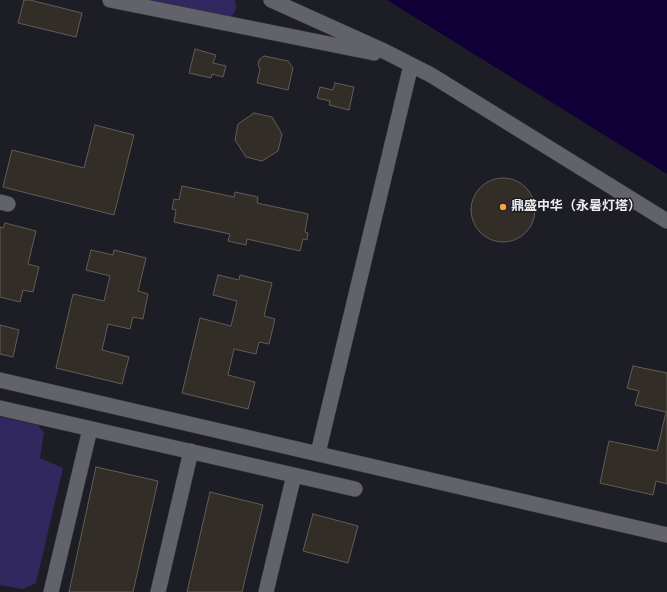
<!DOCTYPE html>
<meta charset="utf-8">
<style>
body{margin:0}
canvas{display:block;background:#1d1d25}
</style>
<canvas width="667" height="592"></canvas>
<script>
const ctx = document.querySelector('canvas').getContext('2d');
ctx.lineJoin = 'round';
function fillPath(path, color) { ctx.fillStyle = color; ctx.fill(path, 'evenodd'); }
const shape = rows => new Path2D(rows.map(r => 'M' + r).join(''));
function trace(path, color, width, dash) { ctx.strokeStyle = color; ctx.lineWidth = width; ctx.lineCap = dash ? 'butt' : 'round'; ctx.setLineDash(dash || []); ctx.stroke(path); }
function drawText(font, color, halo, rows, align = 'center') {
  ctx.font = font + ' "Source Sans 3","Noto Sans SC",sans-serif'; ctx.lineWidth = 3; ctx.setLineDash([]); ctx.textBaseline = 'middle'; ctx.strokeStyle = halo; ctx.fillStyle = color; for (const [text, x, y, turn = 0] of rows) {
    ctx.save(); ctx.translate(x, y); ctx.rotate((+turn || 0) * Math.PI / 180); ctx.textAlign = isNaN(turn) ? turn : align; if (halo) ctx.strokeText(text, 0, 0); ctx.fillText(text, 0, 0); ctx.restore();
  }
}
const green = shape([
 [151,0,235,0,236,7,234,14,228,18],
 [0,417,38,425,44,433,40,458,63,468,36,583,23,589,0,585]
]);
const water = shape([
 [387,0,667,0,667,174]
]);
const building = shape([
 [24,0,30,0,82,13,76,37,18,23,24,0],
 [195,49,216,55,213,63,226,66,223,77,212,74,211,78,189,73,195,49],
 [264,56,288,61,293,68,288,90,257,83,260,69,258,65,259,60,264,56],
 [335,83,354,87,349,110,329,105,330,101,317,98,320,87,333,90,335,83],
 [254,113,272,117,282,134,278,151,262,161,246,157,235,140,238,124,254,113],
 [95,125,134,135,114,215,3,187,12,150,84,168,95,125],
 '471 210a32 32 0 1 1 64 0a32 32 0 1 1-64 0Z',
 [182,186,234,197,235,192,258,197,257,203,308,214,305,232,308,233,307,240,303,239,300,251,247,239,246,245,228,241,230,234,174,222,176,210,172,209,174,199,179,200,182,186],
 [5,223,36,231,28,264,39,267,33,292,23,290,20,302,0,297,0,227,3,228,5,223],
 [91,250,113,255,114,250,146,258,138,291,148,294,143,319,133,317,130,329,108,324,102,350,129,357,122,384,56,368,73,294,104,301,110,276,86,270,91,250],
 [218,275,239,280,240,275,272,283,264,316,275,319,269,344,259,342,256,354,234,349,228,375,255,382,248,409,182,393,200,318,231,326,237,301,213,295,218,275],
 [0,325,19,330,13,357,0,354,0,325],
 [633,366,667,373,667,484,656,481,653,495,600,483,609,441,657,451,666,412,635,405,639,391,627,388,633,366],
 [96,467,158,481,133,592,69,592,96,467],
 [210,492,263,505,242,592,187,592,210,492],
 [313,514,358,526,348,563,303,551,313,514]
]);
const minor = shape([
 [110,0,374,53],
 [271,0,382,50,431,75,667,221],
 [0,202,8,204],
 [0,380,667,535],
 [0,408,355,489],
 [318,453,411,65],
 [51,592,90,429],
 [158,592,191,451],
 [266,592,294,475]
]);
const markers = [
 [503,207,4,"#f4a443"]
];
const poiNames = [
 ["鼎盛中华（永暑灯塔）",511,207]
];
fillPath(green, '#30285f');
fillPath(water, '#100037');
fillPath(building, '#332d27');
trace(building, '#635c55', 1);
trace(minor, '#3a3940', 16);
trace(minor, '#62626a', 15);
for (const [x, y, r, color] of markers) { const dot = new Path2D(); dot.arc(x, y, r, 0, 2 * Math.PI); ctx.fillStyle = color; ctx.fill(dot); trace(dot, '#1d1d25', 1.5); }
drawText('bold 13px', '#ebebf0', '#1d1d25', poiNames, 'left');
</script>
